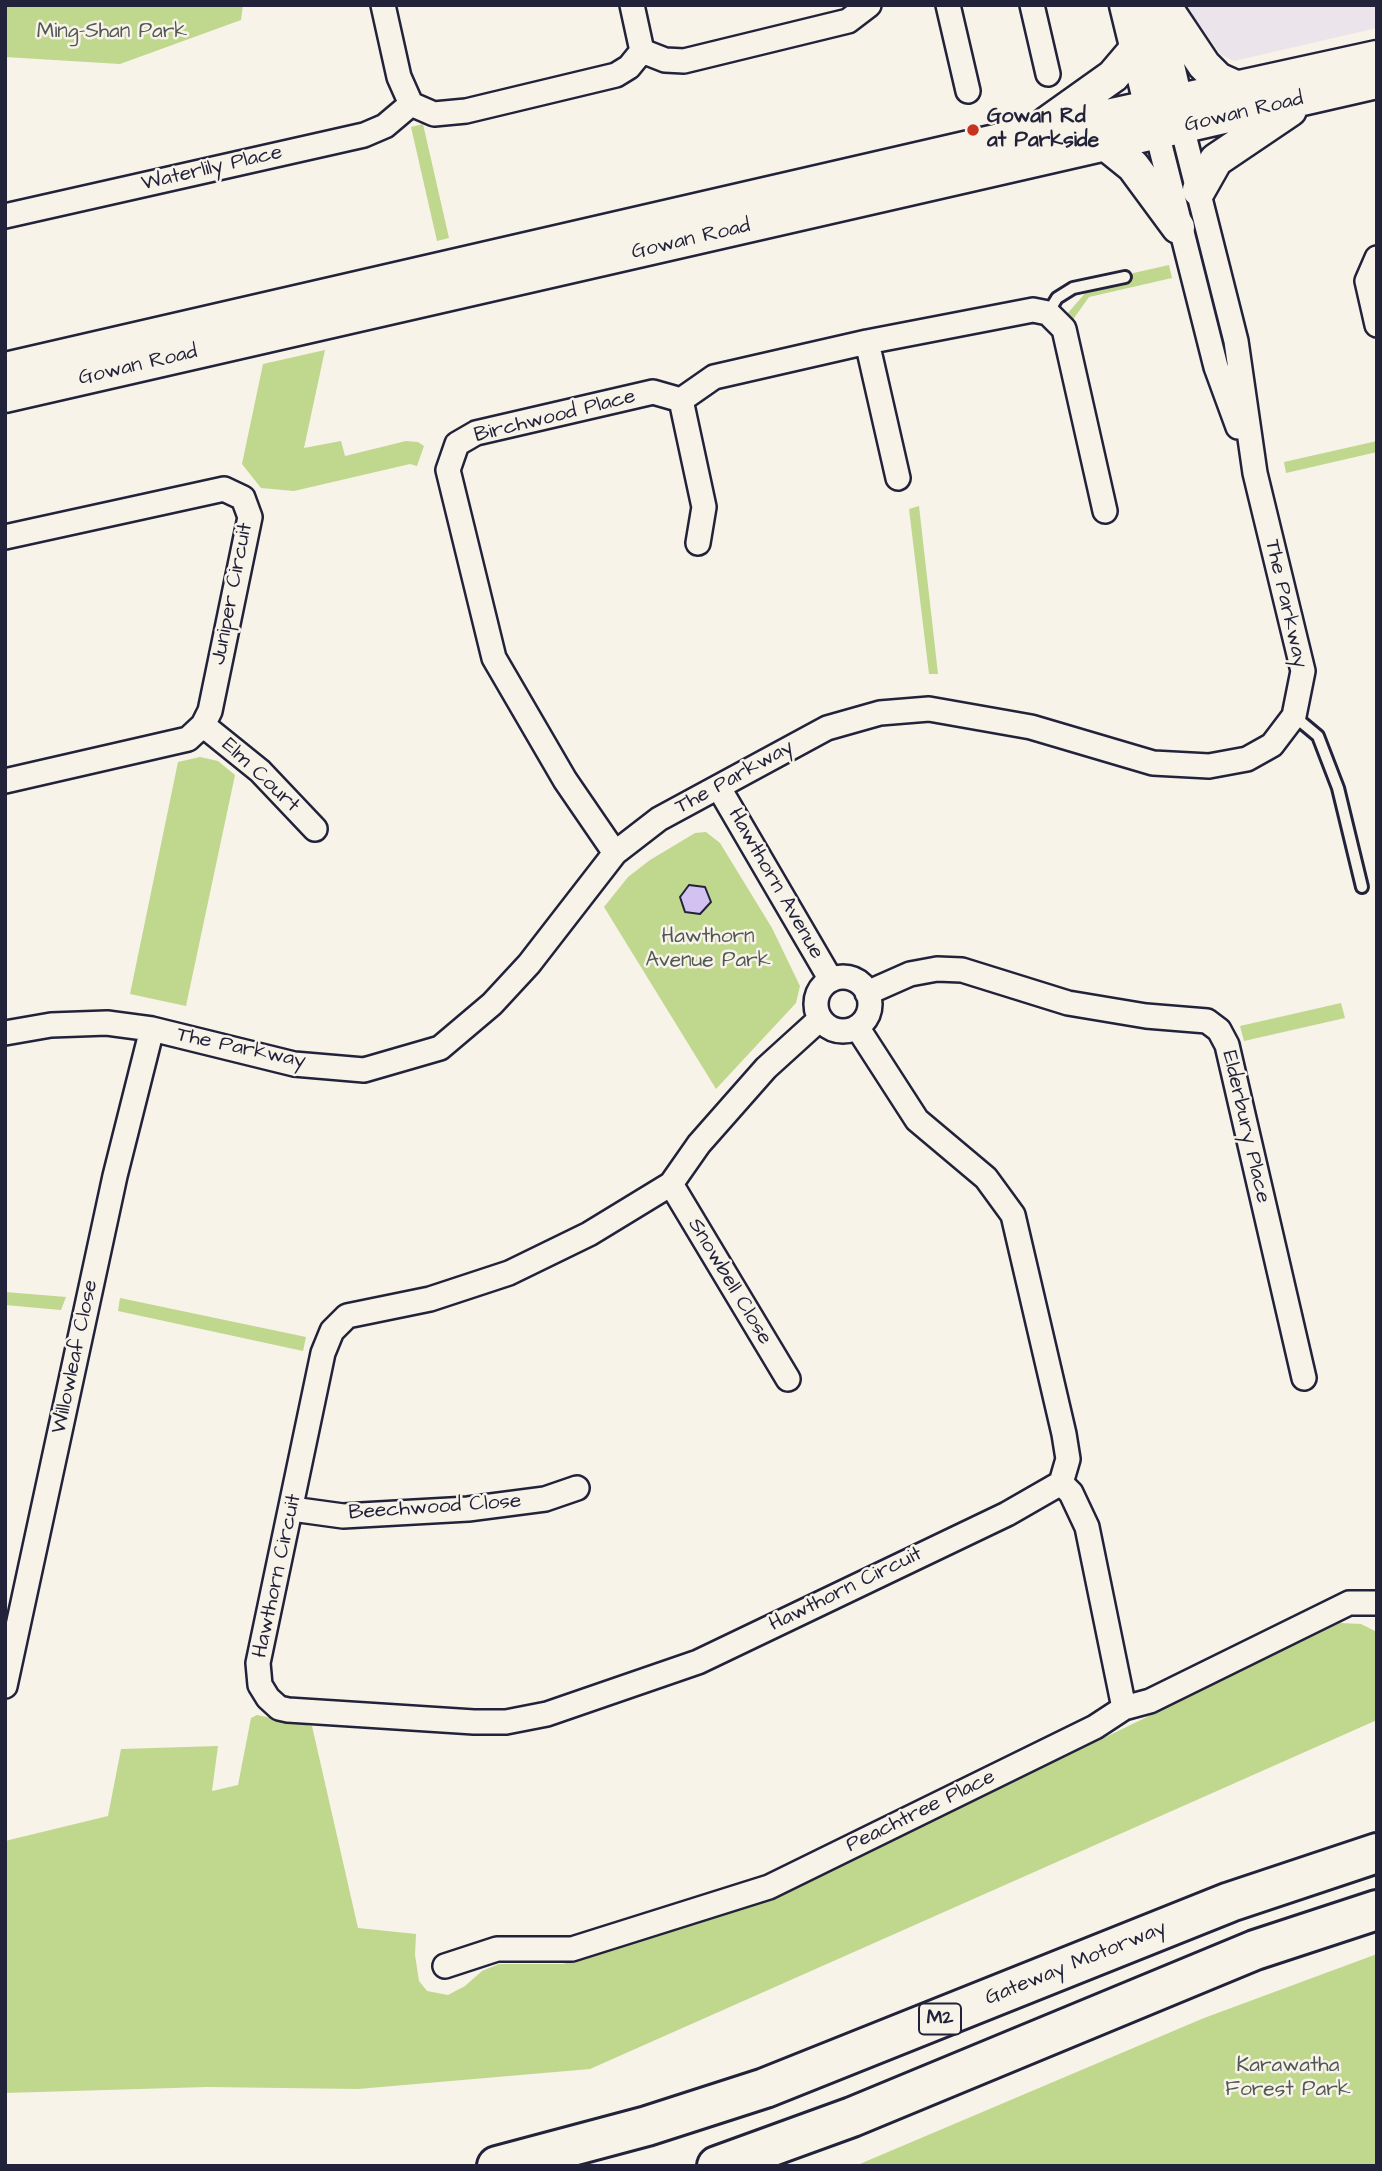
<!DOCTYPE html>
<style>
body{margin:0}
#map{position:relative;width:1382px;height:2171px;overflow:hidden;background:#f7f3e8;font-family:"Architects Daughter",sans-serif}
canvas{display:block}
.frame{position:absolute;inset:0;border:7px solid #22223b;pointer-events:none}
</style>
<div id="map">
<canvas width="1382" height="2171"></canvas>
<div class="frame"></div>
</div>
<script>
const ctx = document.querySelector('canvas').getContext('2d');
ctx.lineJoin = 'round';
function fillPath(path, color) { ctx.fillStyle = color; ctx.fill(path, 'evenodd'); }
const shape = rows => new Path2D(rows.map(r => 'M' + r).join(''));
function trace(path, color, width, dash) { ctx.strokeStyle = color; ctx.lineWidth = width; ctx.lineCap = dash ? 'butt' : 'round'; ctx.setLineDash(dash || []); ctx.stroke(path); }
function drawText(font, color, halo, rows, align = 'center') {
  ctx.font = font + ' "Architects Daughter",sans-serif'; ctx.lineWidth = 5; ctx.setLineDash([]); ctx.textBaseline = 'middle'; ctx.strokeStyle = halo; ctx.fillStyle = color; for (const [text, x, y, turn = 0] of rows) {
    ctx.save(); ctx.translate(x, y); ctx.rotate((+turn || 0) * Math.PI / 180); ctx.textAlign = isNaN(turn) ? turn : align; if (halo) ctx.strokeText(text, 0, 0); ctx.fillText(text, 0, 0); ctx.restore();
  }
}
const built = shape([
 [1186,5,1377,5,1377,28,1234,61,1220,54]
]);
const green = shape([
 [5,5,243,5,241,20,120,64,5,57],
 [423,124,449,238,437,241,411,127],
 [1169,265,1172,278,1089,297,1072,321,1067,314,1088,290,1130,281,1129,274],
 [325,350,304,448,341,441,345,456,406,441,418,442,424,446,417,466,410,464,294,491,261,488,242,464,263,364],
 [1377,441,1377,452,1286,473,1284,462],
 [919,506,938,674,929,674,909,509],
 [200,757,218,761,235,775,186,1006,130,994,178,762],
 [706,832,720,843,772,928,800,986,796,1003,716,1089,604,907,628,877,650,860,695,833],
 [1341,1003,1345,1018,1244,1041,1240,1026],
 [5,1292,66,1297,61,1310,5,1305],
 [120,1298,306,1337,303,1351,118,1311],
 [1340,1623,1361,1624,1377,1632,1377,1720,590,2069,358,2089,207,2087,5,2093,5,1841,108,1816,121,1749,218,1746,212,1791,238,1785,251,1718,257,1715,312,1726,358,1928,416,1934,415,1955,419,1981,427,1991,448,1995,465,1986,482,1971,499,1964,563,1964,777,1897],
 [1377,1954,1377,2166,855,2166,1204,2018]
]);
const building = shape([
 [689,885,705,887,711,902,700,914,685,912,680,897,689,885]
]);
const lane = shape([
 [1048,313,1057,298,1073,288,1125,277],
 [1294,716,1318,736,1338,788,1362,887]
]);
const street = shape([
 [383,5,399,77,411,104,434,114,466,111,616,75,629,67,642,51,665,60,684,61,848,21,869,5],
 [632,5,642,51],
 [948,5,968,91],
 [1032,5,1048,74],
 [1157,133,1216,367,1238,427],
 [5,216,364,135,385,126,411,104],
 [1377,258,1367,281,1377,325],
 [867,342,898,478],
 [681,400,704,507,698,543],
 [5,537,224,489,243,498,250,517,210,711,203,725,188,739,5,781],
 [203,725,260,771,315,829],
 [719,788,831,980],
 [615,853,565,780,494,658,448,470,457,444,476,433,653,392,681,400,714,377,867,342,1033,310,1048,313,1064,329,1105,511],
 '816 1004a27 27 0 1 1 54 0a27 27 0 1 1-54 0Z',
 [867,993,910,974,937,969,962,970,1068,1003,1146,1016,1207,1021,1219,1030,1227,1045,1304,1378],
 [820,1019,766,1068,699,1144,671,1184,589,1234,509,1273,430,1299,347,1316,332,1331,323,1353,258,1663,260,1685,268,1698,279,1708,288,1710,474,1722,506,1722,547,1714,698,1662,1007,1514,1061,1483],
 [857,1027,917,1120,986,1178,1013,1215,1064,1434,1068,1459,1061,1483,1071,1493,1087,1527,1124,1708],
 [5,1033,51,1025,107,1023,152,1029,294,1064,364,1070,440,1048,492,1004,529,964,615,853,659,819,827,728,880,713,929,709,1031,727,1153,763,1209,766,1247,759,1272,745,1294,716,1303,671,1255,473,1236,341,1182,127],
 [671,1184,788,1379],
 [292,1509,343,1516,468,1509,545,1499,577,1488],
 [5,1686,115,1176,152,1029],
 [445,1966,497,1949,572,1949,769,1887,1095,1727,1124,1708,1150,1701,1349,1603,1377,1603]
]);
const secondary = shape([
 [1126,5,1156,128],
 [1154,5,1181,122],
 [1164,5,1204,65,1218,79,1238,88],
 [1047,123,1113,76,1136,49],
 [1107,145,1133,166,1178,227],
 [1199,190,1216,160,1290,110],
 [5,369,1034,132,1377,57],
 [5,396,1377,82]
]);
const highway = shape([
 [497,2166,647,2126,765,2088,1230,1902,1377,1853],
 [717,2166,852,2117,1255,1950,1377,1910]
]);
const markers = [
 [973,130,7,"#c8321e"]
];
const shields = [
 [940,2019,42]
];
const shieldNames = [
 ["M2",940,2019]
];
const parkNames = [
 ["Ming-Shan Park",112,33],
 ["Hawthorn",708,938],
 ["Avenue Park",708,962],
 ["Karawatha",1288,2067],
 ["Forest Park",1288,2091]
];
const streetNames = [
 ["Gowan Road",1244,113,-13],
 ["Waterlily Place",212,169,-13],
 ["Gowan Road",691,240,-13],
 ["Gowan Road",138,366,-13],
 ["Birchwood Place",555,417,-14],
 ["Juniper Circuit",233,594,-79],
 ["The Parkway",1285,604,77],
 ["Elm Court",260,776,43],
 ["The Parkway",735,778,-29],
 ["Hawthorn Avenue",775,884,60],
 ["The Parkway",241,1049,12],
 ["Elderbury Place",1245,1127,77],
 ["Snowbell Close",729,1282,59],
 ["Willowleaf Close",76,1357,-78],
 ["Beechwood Close",435,1508,-4],
 ["Hawthorn Circuit",278,1576,-78],
 ["Hawthorn Circuit",846,1590,-26],
 ["Peachtree Place",921,1812,-26],
 ["Gateway Motorway",1076,1964,-22]
];
const poiNames = [
 ["Gowan Rd",987,118],
 ["at Parkside",987,142]
];
fillPath(built, '#ece4eb');
fillPath(green, '#c0d78e');
fillPath(building, '#d3c1f2');
trace(building, '#22223b', 2);
trace(lane, '#22223b', 16);
trace(street, '#22223b', 28);
trace(secondary, '#22223b', 37);
trace(highway, '#22223b', 44);
trace(lane, '#f7f3e8', 10);
trace(street, '#f7f3e8', 23);
trace(secondary, '#f7f3e8', 32);
trace(highway, '#f7f3e8', 38);
for (const [x, y, r, color] of markers) { const dot = new Path2D(); dot.arc(x, y, r, 0, 2 * Math.PI); ctx.fillStyle = color; ctx.fill(dot); trace(dot, '#f7f3e8', 2.5); }
for (const [x, y, w] of shields) { const box = new Path2D(); box.roundRect(x - w / 2, y - 15.5, w, 31, 5); ctx.fillStyle = '#f7f3e8'; ctx.fill(box); trace(box, '#22223b', 2); }
drawText('bold 19px', '#22223b', null, shieldNames);
drawText('21px', '#515854', '#f7f3e8', parkNames);
drawText('21px', '#22223b', '#f7f3e8', streetNames);
drawText('bold 21px', '#22223b', '#f7f3e8', poiNames, 'left');
</script>
